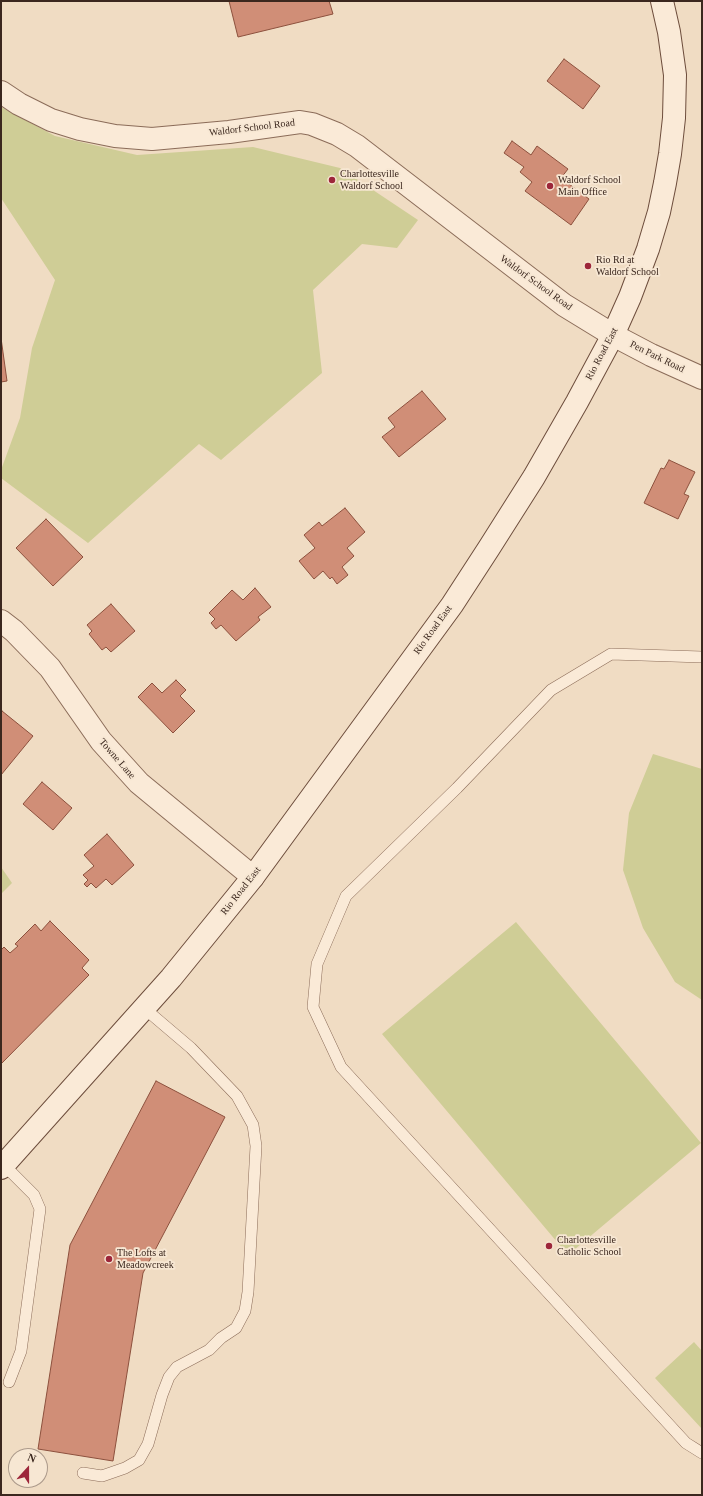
<!DOCTYPE html>
<style>
body{margin:0}
#map{position:relative;width:703px;height:1496px;overflow:hidden;background:#f0dcc3;font-family:Georgia,serif}
canvas{display:block}
.frame{position:absolute;inset:0;border:2px solid #3b271e;pointer-events:none}
.north{position:absolute;left:8px;top:1448px;width:40px;height:40px;box-sizing:border-box;background:#f7e7d3;border:1px solid #ac9a8b;border-radius:50%;rotate:21deg;font-size:11px;font-weight:700;line-height:16px;text-align:center;color:#3b271e}
.north::after{content:'';display:block;margin:auto;width:14px;height:18px;background:#9d263a;clip-path:polygon(50% 0,100% 100%,50% 72%,0 100%)}
</style>
<div id="map">
<canvas width="703" height="1496"></canvas>
<div class="frame"></div>
<div class="north">N</div>
</div>
<script>
const ctx = document.querySelector('canvas').getContext('2d');
ctx.lineJoin = 'round';
function fillPath(path, color) { ctx.fillStyle = color; ctx.fill(path, 'evenodd'); }
const shape = rows => new Path2D(rows.map(r => 'M' + r).join(''));
function trace(path, color, width, dash) { ctx.strokeStyle = color; ctx.lineWidth = width; ctx.lineCap = dash ? 'butt' : 'round'; ctx.setLineDash(dash || []); ctx.stroke(path); }
function drawText(font, color, halo, rows, align = 'center') {
  ctx.font = font + ' Georgia,serif'; ctx.lineWidth = 3.5; ctx.setLineDash([]); ctx.textBaseline = 'middle'; ctx.strokeStyle = halo; ctx.fillStyle = color; for (const [text, x, y, turn = 0] of rows) {
    ctx.save(); ctx.translate(x, y); ctx.rotate((+turn || 0) * Math.PI / 180); ctx.textAlign = isNaN(turn) ? turn : align; if (halo) ctx.strokeText(text, 0, 0); ctx.fillText(text, 0, 0); ctx.restore();
  }
}
const green = shape([
 [1,107,55,136,137,155,253,147,340,168,418,220,397,248,362,244,313,290,322,373,221,460,199,444,88,543,1,478,1,470,20,418,32,348,55,280,1,198],
 [653,754,702,769,702,1000,675,982,643,928,623,870,629,813],
 [1,867,12,883,1,894],
 [516,922,701,1143,568,1255,382,1034],
 [694,1342,702,1351,702,1429,655,1378]
]);
const building = shape([
 [229,1,329,1,333,14,238,37,229,1],
 [564,59,600,86,583,109,547,81,564,59],
 [512,141,531,155,537,146,568,169,561,178,589,199,571,225,525,191,532,182,520,172,524,167,504,153,512,141],
 [1,338,7,381,1,382,1,338],
 [422,391,446,419,399,457,382,437,395,427,388,418,422,391],
 [669,460,695,472,684,494,689,496,678,519,644,503,661,468,664,469,669,460],
 [345,508,365,532,347,548,354,556,342,567,348,575,337,584,332,577,330,579,323,571,314,579,299,561,315,548,304,535,319,522,322,526,345,508],
 [46,519,83,557,53,586,16,548,46,519],
 [255,588,271,607,258,617,260,620,236,641,221,625,216,629,211,623,215,619,209,613,232,590,243,600,255,588],
 [111,604,135,631,111,652,106,647,102,650,89,634,92,631,87,625,111,604],
 [176,680,186,690,180,696,195,711,173,733,138,697,152,683,162,693,176,680],
 [2,711,33,736,1,775,1,713,2,711],
 [42,782,72,808,53,830,23,804,42,782],
 [107,834,134,865,112,885,106,879,96,888,91,883,87,887,84,884,88,880,83,875,94,866,84,855,107,834],
 [50,921,89,960,82,968,89,975,1,1064,1,950,4,947,10,953,18,946,15,944,35,924,41,931,50,921],
 [156,1081,225,1117,143,1273,113,1461,38,1449,70,1245,156,1081]
]);
const lane = shape([
 [702,657,611,654,551,690,457,788,346,896,317,964,313,1007,341,1067,686,1443,702,1453],
 [4,1165,34,1195,40,1209,21,1351,9,1382],
 [83,1473,102,1476,125,1468,139,1460,148,1444,162,1395,169,1377,177,1367,209,1350,221,1338,236,1328,245,1311,248,1292,256,1146,253,1125,237,1096,191,1048,144,1008]
]);
const street = shape([
 [1,92,19,104,51,120,80,129,115,136,152,139,229,132,300,122,312,124,337,134,357,146,564,305,613,335,651,355,702,378],
 [1,621,14,631,50,668,101,741,139,783,253,877]
]);
const secondary = shape([
 [1,1168,171,978,253,877,452,605,489,548,534,477,577,402,613,335,630,297,648,249,659,212,665,183,670,154,674,118,675,75,669,32,662,1]
]);
const markers = [
 [332,180,4,"#9d263a"],
 [550,186,4,"#9d263a"],
 [588,266,4,"#9d263a"],
 [549,1246,4,"#9d263a"],
 [109,1259,4,"#9d263a"]
];
const streetNames = [
 ["Waldorf School Road",252,128,-7],
 ["Waldorf School Road",536,283,36],
 ["Rio Road East",602,354,-62],
 ["Pen Park Road",657,357,26],
 ["Rio Road East",433,630,-54],
 ["Towne Lane",117,759,49],
 ["Rio Road East",241,891,-52]
];
const poiNames = [
 ["Charlottesville",340,174],
 ["Waldorf School",340,186],
 ["Waldorf School",558,180],
 ["Main Office",558,192],
 ["Rio Rd at",596,260],
 ["Waldorf School",596,272],
 ["Charlottesville",557,1240],
 ["Catholic School",557,1252],
 ["The Lofts at",117,1253],
 ["Meadowcreek",117,1265]
];
fillPath(green, '#cfcd96');
fillPath(building, '#d08e77');
trace(building, '#8c503d', 1);
trace(lane, '#8b6c59', 12);
trace(street, '#8b6c59', 24);
trace(secondary, '#6d4d3c', 24);
trace(lane, '#faead7', 11);
trace(street, '#faead7', 22);
trace(secondary, '#faead7', 22);
for (const [x, y, r, color] of markers) { const dot = new Path2D(); dot.arc(x, y, r, 0, 2 * Math.PI); ctx.fillStyle = color; ctx.fill(dot); trace(dot, '#f7e7d3', 1.5); }
drawText('10px', '#3b271e', '#f7e7d3', streetNames);
drawText('10px', '#3b271e', '#f7e7d3', poiNames, 'left');
</script>
